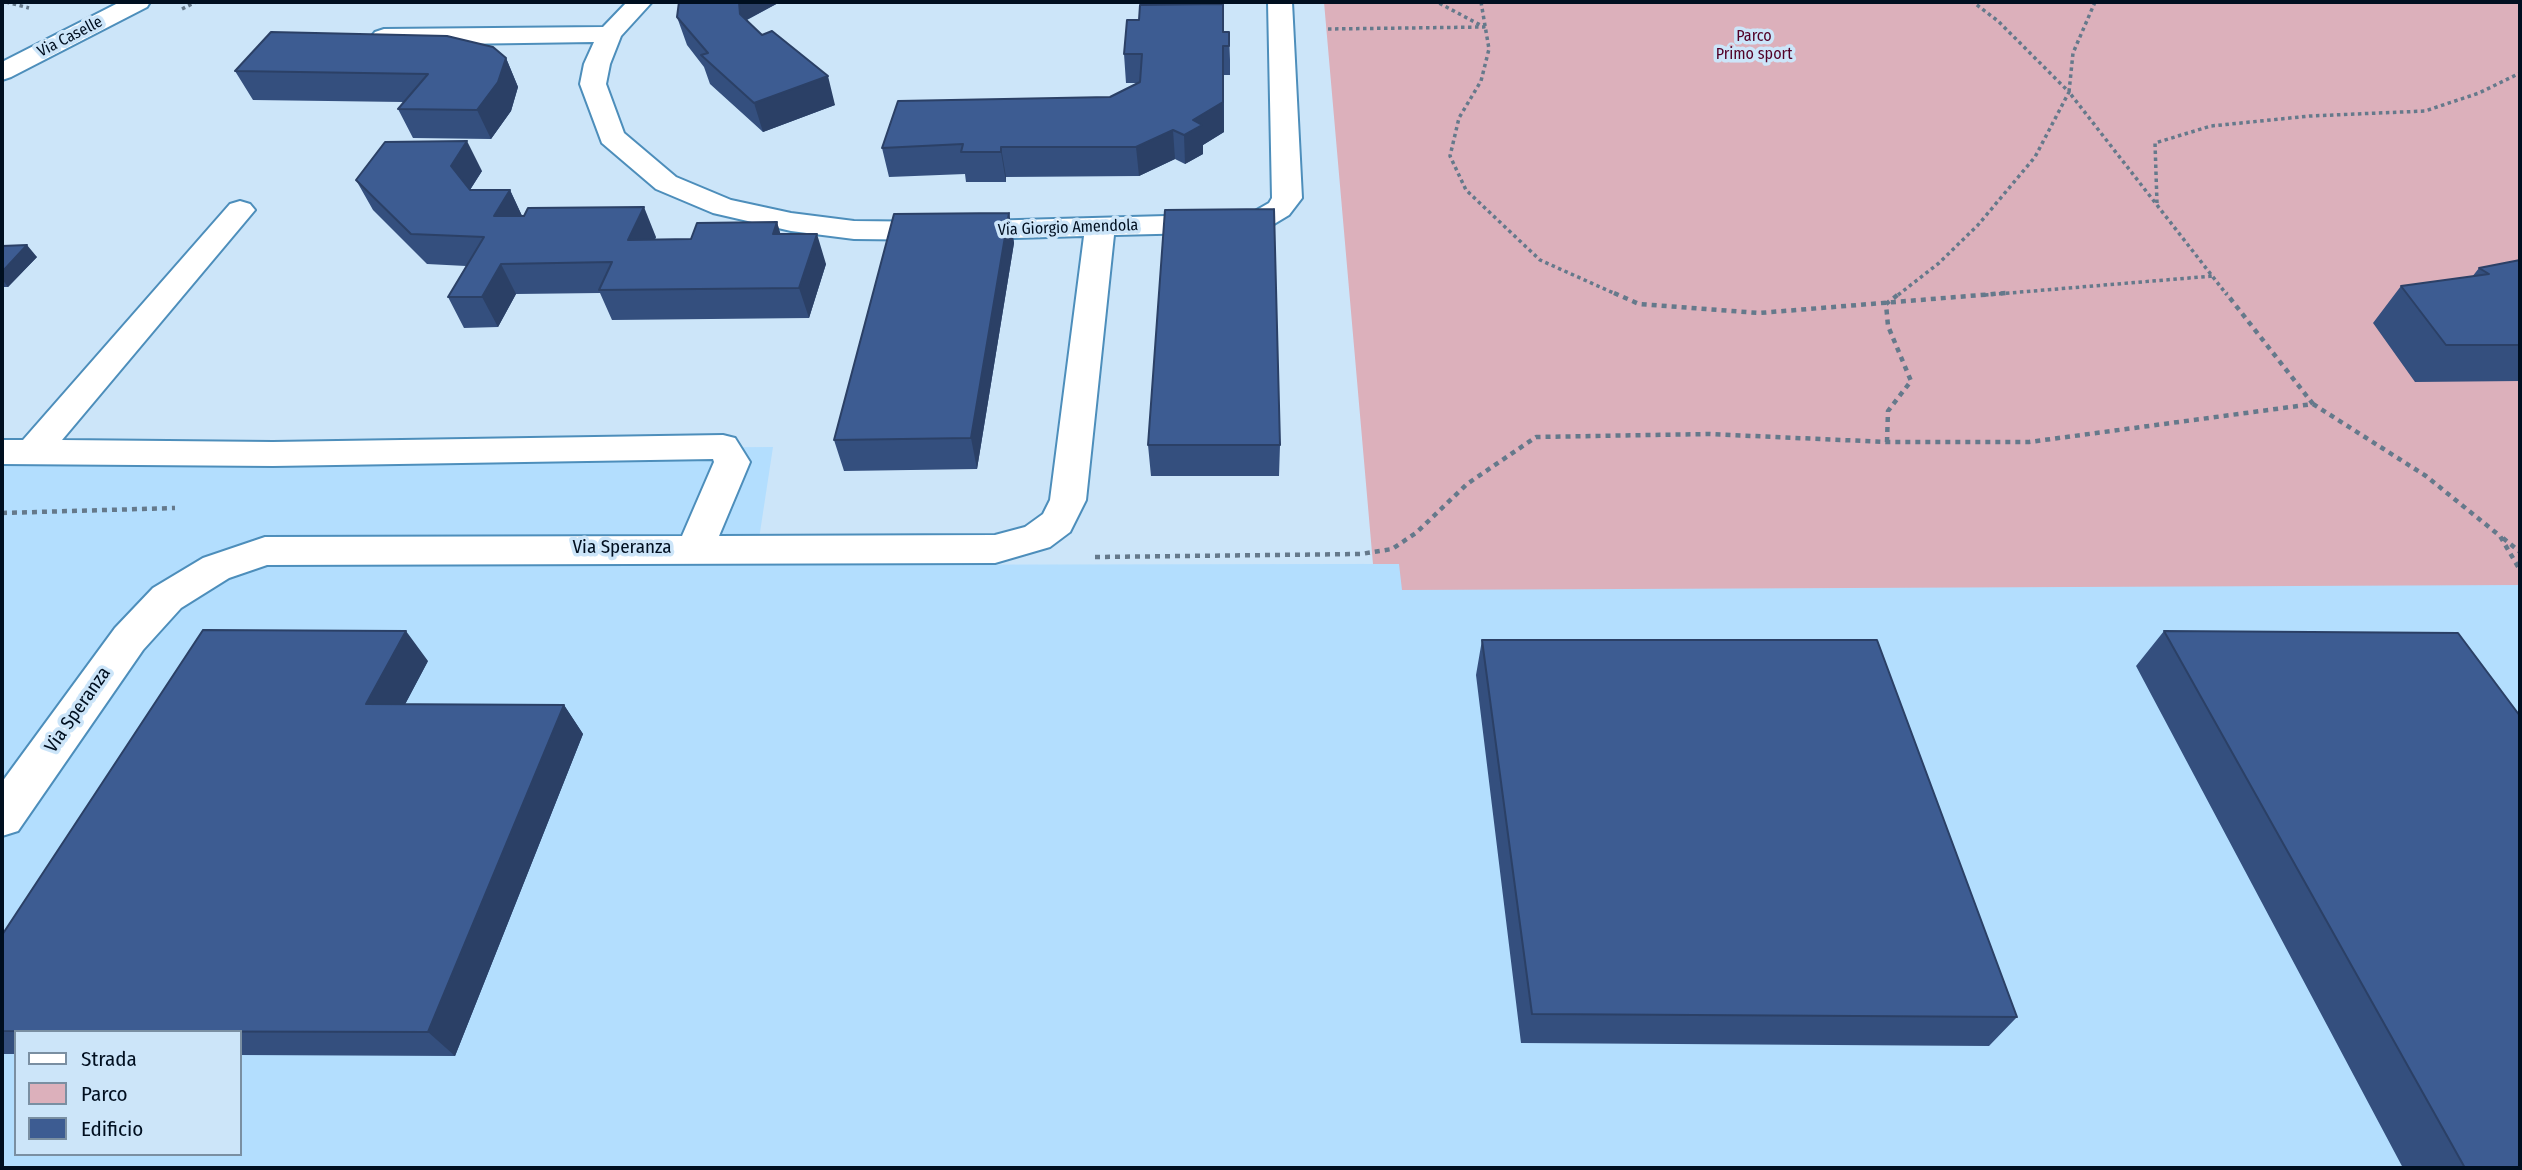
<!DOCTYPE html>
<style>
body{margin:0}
#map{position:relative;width:2522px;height:1170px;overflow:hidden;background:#cce5f9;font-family:"Fira Sans Condensed",sans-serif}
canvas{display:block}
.frame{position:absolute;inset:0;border:4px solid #000f20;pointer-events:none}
.legend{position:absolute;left:14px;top:1030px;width:228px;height:126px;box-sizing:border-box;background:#cce5f9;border:2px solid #7a8fa2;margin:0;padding:9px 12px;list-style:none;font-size:21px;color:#000f20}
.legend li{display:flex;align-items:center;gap:14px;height:35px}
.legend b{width:35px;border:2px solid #7a8fa2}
</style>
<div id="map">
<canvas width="2522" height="1170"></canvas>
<div class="frame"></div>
<ul class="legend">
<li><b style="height:9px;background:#fff"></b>Strada</li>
<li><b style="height:19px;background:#dcb0bb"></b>Parco</li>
<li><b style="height:19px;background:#3d5c92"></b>Edificio</li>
</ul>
</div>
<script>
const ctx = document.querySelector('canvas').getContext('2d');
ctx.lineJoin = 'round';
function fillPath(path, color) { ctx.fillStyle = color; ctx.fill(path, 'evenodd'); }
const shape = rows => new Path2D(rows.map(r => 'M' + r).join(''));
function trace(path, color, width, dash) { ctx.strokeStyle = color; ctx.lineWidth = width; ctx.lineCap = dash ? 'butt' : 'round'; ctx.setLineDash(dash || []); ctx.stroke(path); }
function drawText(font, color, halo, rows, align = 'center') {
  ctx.font = font + ' "Fira Sans Condensed",sans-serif'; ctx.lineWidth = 7; ctx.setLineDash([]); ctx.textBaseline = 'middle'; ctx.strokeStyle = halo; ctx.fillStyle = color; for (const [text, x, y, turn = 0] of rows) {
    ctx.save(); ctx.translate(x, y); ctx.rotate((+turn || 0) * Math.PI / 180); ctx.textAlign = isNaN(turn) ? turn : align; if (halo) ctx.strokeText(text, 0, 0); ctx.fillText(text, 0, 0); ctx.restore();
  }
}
const built = shape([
 [773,447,755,565,2520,562,2520,1168,2,1168,2,452],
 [16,1032,240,1032,240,1154,16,1154]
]);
const green = shape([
 [1324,2,2520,2,2520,585,1402,590,1399,564,1373,564]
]);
const pathFar1 = shape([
 [6,2,29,8],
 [1481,2,1489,49,1481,81,1459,118,1450,156,1466,190,1540,260,1618,295],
 [2095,2,2073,53,2069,92,2227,295],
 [182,9,196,2],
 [1328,29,1484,27,1437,2],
 [2157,203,2155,143,2211,126,2310,116,2425,111,2479,93,2520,73],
 [1898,295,1939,263,1978,225,2035,157,2069,92,1998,21,1973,2],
 [1985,295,2213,276]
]);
const path = shape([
 [1614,293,1639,304,1759,313,2006,293],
 [2313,404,2426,476,2500,536,2520,570],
 [1887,442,1888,411,1911,381,1888,326,1886,304,1900,293],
 [2,513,175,508],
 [2503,538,2520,552],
 [1095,557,1361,554,1392,549,1416,533,1467,484,1536,437,1708,434,1887,442,2029,442,2313,404,2226,293]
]);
const minor = shape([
 [120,2,150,2,147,7,11,77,2,80,2,62,120,2],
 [627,2,652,2,621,36,610,64,606,84,624,133,676,177,731,200,791,213,854,221,945,222,1240,214,1255,211,1269,203,1272,198,1268,2,1292,2,1302,198,1289,215,1274,224,1240,232,1114,235,1086,500,1070,532,1050,547,995,563,267,565,229,578,181,608,143,650,18,831,2,836,2,782,115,628,153,588,203,558,265,537,682,536,714,462,713,459,273,466,2,464,2,440,23,440,230,204,240,201,250,204,255,210,62,440,273,442,723,435,735,438,750,462,719,536,995,535,1025,527,1043,514,1050,500,1084,236,945,240,854,239,791,231,713,213,656,189,602,143,580,84,584,64,594,42,384,45,375,42,371,37,375,32,384,29,603,27,627,2]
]);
const wall = shape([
 [679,2,780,2,747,20,835,105,763,132,710,84,704,67,687,45,677,17],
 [1133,2,1223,2,1223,32,1229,32,1230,60,1230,75,1224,75,1224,132,1203,145,1203,154,1185,164,1175,159,1139,176,1006,177,1006,182,966,182,965,174,889,177,882,148,1110,97,1139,83,1126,83,1124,54,1139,20,1142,5,1142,3,1133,3],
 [506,58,518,87,511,111,491,139,413,138,398,109,403,102,253,100,235,71],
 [482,171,470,190,510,190,522,216,656,237,655,239,691,239,777,222,780,234,826,264,809,318,612,320,600,293,516,294,498,327,464,328,448,297,466,266,427,264,373,210,356,180],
 [1009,213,1014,243,977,469,844,471,834,440],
 [2,246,37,257,8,287,2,287],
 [2520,260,2520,381,2415,382,2373,323,2401,286,2472,277,2479,268],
 [1148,445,1280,445,1279,476,1151,476],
 [2164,631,2520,1168,2403,1168,2136,666],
 [1482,640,2017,1017,1989,1046,1521,1043,1476,675],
 [428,661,405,704,564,705,583,734,455,1056,240,1055,240,1032,16,1032,16,1054,2,1054,2,935]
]);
const shadedWall = shape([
 [739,2,780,2,746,20,740,14],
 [1223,46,1224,132,1203,145,1203,154,1185,164,1184,135,1193,120],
 [506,58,518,87,511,111,491,139,477,110],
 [828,76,835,105,763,132,754,103],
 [1173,130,1175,159,1139,176,1136,147],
 [467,141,482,171,466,196,451,166],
 [1001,147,1006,177,1006,182,1001,152],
 [510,190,524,220,494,216],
 [644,207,656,237,641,270,628,240],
 [1009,213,1014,243,977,469,971,438],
 [777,222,786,253,773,234],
 [817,234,826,264,809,318,799,288],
 [27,245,37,257,8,287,2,279,2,272],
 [501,264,516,294,498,327,482,297],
 [406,631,428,661,390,733,366,704],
 [564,705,583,734,455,1056,428,1032]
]);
const building = shape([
 [679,2,739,2,740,14,762,35,772,31,828,76,754,103,701,55,708,53,677,17,679,2],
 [1223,4,1223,32,1229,32,1229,46,1223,46,1223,102,1193,120,1202,125,1184,135,1173,130,1136,147,1001,147,1001,152,961,152,963,144,882,148,898,101,1110,97,1140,82,1142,54,1124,54,1127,20,1139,20,1140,5,1223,4],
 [271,32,447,36,493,47,506,58,498,82,477,110,398,109,428,74,235,71,271,32],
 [467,141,451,166,470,190,510,190,494,216,524,216,528,208,644,207,628,240,691,239,697,223,777,222,773,234,817,234,799,288,599,290,612,262,501,264,482,297,448,297,484,237,411,234,356,180,385,142,467,141],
 [1274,209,1280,445,1148,445,1165,210,1274,209],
 [1009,213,971,438,834,440,894,214,1009,213],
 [27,245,2,272,2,246,27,245],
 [2520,260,2520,345,2446,345,2401,286,2489,274,2479,268,2520,260],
 [203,630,406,631,366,704,564,705,428,1032,2,1031,2,935,203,630],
 [2164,631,2458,633,2520,716,2520,1168,2465,1168,2164,631],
 [1482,640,1877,640,2017,1017,1532,1014,1482,640]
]);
const farStreetnames = [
 ["Via Caselle",70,37,-27],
 ["Via Giorgio Amendola",1068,228,-2]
];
const farParknames = [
 ["Parco",1754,37],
 ["Primo sport",1754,55]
];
const streetNames = [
 ["Via Speranza",622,548],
 ["Via Speranza",78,710,-55]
];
fillPath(built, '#b3defe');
fillPath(green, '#dcb0bb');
trace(minor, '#4d8ebb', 4);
trace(pathFar1, '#65798b', 3.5, [3.5, 3.5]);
trace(path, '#65798b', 4.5, [5, 5]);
fillPath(minor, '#fff');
fillPath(wall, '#344f7e');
fillPath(shadedWall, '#2b4066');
fillPath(building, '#3d5c92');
trace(building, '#2b4066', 2);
drawText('16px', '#000f20', '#cce5f9', farStreetnames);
drawText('16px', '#520127', '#cce5f9', farParknames);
drawText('19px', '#000f20', '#cce5f9', streetNames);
</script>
